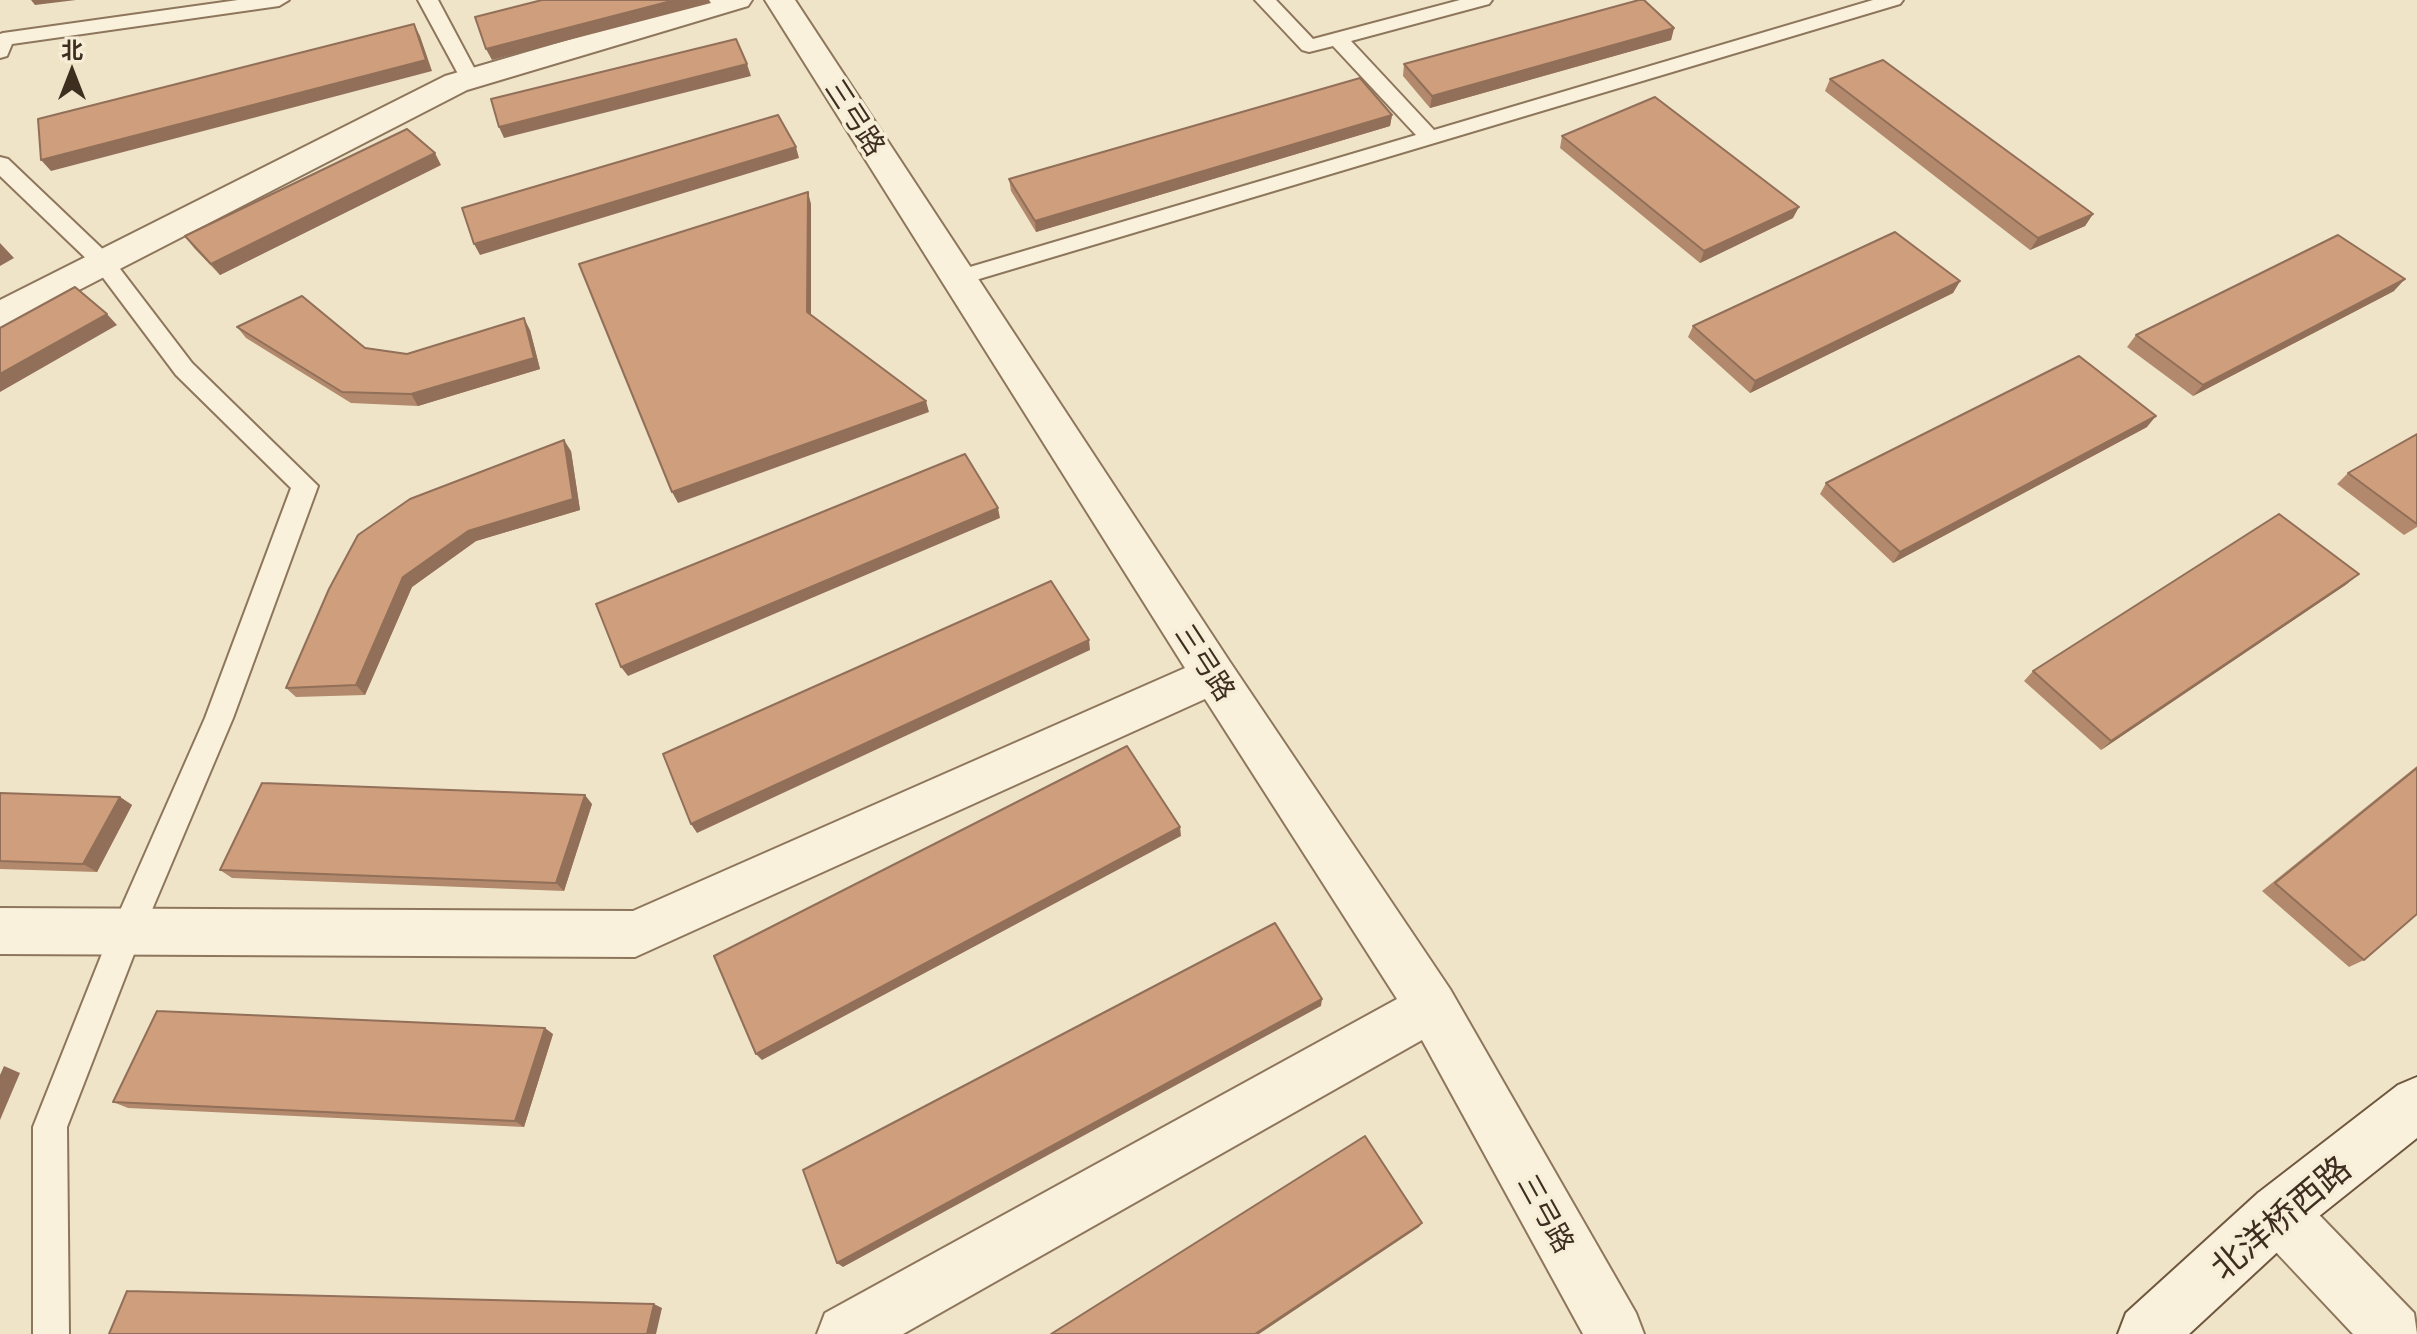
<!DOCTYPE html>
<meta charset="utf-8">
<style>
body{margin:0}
#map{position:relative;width:2417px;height:1334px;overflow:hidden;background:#f0e4c8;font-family:Georgia,"Noto Sans SC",serif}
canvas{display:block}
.north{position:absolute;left:32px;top:32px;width:80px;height:80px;-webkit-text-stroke:6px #f7eed8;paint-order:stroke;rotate:0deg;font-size:22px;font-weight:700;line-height:32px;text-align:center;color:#3d2e20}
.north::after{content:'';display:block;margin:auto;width:28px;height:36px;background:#3d2e20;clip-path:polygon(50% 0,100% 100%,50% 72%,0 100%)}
</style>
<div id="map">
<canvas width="2417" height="1334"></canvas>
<div class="north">北</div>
</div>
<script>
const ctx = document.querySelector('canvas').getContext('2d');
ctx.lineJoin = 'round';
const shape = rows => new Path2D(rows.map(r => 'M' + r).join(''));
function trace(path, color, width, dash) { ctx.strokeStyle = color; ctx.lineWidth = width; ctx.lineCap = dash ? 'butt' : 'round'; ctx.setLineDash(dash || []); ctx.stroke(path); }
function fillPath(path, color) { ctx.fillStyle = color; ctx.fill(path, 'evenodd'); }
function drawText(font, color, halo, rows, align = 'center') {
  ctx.font = font + ' Georgia,"Noto Sans SC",serif'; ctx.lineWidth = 7; ctx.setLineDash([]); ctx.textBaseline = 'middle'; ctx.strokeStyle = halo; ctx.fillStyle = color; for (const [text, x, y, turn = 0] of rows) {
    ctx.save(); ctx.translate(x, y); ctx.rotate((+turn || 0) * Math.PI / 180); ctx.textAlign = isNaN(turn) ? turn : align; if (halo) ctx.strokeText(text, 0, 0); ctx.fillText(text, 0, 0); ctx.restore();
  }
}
const lane = shape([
 [238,0,289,0,279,6,12,44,7,56,0,58,0,34,3,33,238,0],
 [418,0,438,0,480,79,477,83,463,83,418,0],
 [1255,0,1276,0,1313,39,1460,0,1492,0,1489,4,1351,41,1434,130,1873,0,1903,0,1900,4,969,282,953,282,950,277,953,272,1416,135,1333,46,1309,52,1302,50,1255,0],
 [0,157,8,159,111,257,192,363,318,486,233,718,143,931,67,1127,69,1334,33,1334,33,1127,111,931,205,718,291,488,176,375,95,267,0,176,0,157]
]);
const street = shape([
 [705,0,752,0,748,6,467,90,13,324,0,328,0,300,445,76,705,0],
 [765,0,795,0,1230,662,1450,989,1636,1313,1644,1334,1583,1334,1422,1040,903,1334,817,1334,825,1313,1397,999,1205,699,635,957,0,954,0,908,633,911,1185,668,765,0],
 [2278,1185,2298,1193,2414,1313,2417,1334,2353,1334,2258,1233,2250,1213,2258,1193,2278,1185]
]);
const secondary = shape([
 [2417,1077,2417,1138,2298,1233,2189,1334,2118,1334,2126,1313,2258,1193,2398,1085,2417,1077]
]);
const wall = shape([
 [1674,28,1671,40,1430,108,1403,76,1404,64],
 [1830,79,2093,214,2085,226,2030,250,1825,91],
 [1392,115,1390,126,1036,232,1011,191,1009,179],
 [1562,136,1793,218,1700,263,1560,148],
 [441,165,220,275,194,248,185,236],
 [1960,281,1953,293,1750,393,1688,337,1693,326],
 [2394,291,2193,396,2127,347,2136,335],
 [237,327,407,354,530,330,540,369,418,406,351,403,246,338],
 [2147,427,1893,563,1820,494,1826,483],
 [2417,434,2417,527,2404,535,2337,484,2348,473],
 [571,451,580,510,476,541,412,587,365,695,296,697,286,688],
 [2347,584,2101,750,2024,681,2033,671],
 [2417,766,2417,914,2364,960,2349,967,2262,891],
 [0,793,120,797,132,805,97,872,0,869],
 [592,804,564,891,232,878,220,870],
 [553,1034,524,1127,128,1108,113,1102]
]);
const shadedWall = shape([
 [31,0,76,0,35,5],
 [675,0,709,0,711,3,492,60,486,49],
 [414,24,420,36,432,71,51,171,41,160],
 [1674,28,1671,40,1430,108,1432,96],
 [747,64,751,76,504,138,499,127],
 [1392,115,1390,126,1036,232,1035,221],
 [796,147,799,158,480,255,474,244],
 [435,153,441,165,220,275,211,264],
 [808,192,811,204,811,323,807,312],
 [1799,207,1793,218,1700,263,1704,251],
 [2093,214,2085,226,2030,250,2038,238],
 [0,243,14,258,0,266],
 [2405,279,2394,291,2193,396,2203,385],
 [1960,281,1953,293,1750,393,1755,381],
 [107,314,117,325,0,392,0,374],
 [524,318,530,330,540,369,418,406,411,394],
 [926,401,929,412,678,503,672,492],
 [2156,416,2147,427,1893,563,1900,552],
 [564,440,571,451,580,510,476,541,412,587,365,695,356,685,403,577],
 [998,508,1000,518,628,676,621,667],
 [2359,574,2347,584,2101,750,2111,741],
 [1089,640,1090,650,697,833,691,824],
 [585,795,592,804,564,891,556,883],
 [120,797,132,805,97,872,83,864],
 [1180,827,1181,836,762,1060,756,1054],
 [1322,999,1321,1006,843,1267,837,1263],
 [545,1028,553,1034,524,1127,515,1121],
 [4,1066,20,1073,0,1120,0,1075],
 [1422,1223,1419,1227,1259,1334,1255,1334],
 [654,1304,662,1308,656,1334,647,1334]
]);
const building = shape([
 [542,0,675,0,486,49,475,17,542,0],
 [1639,0,1644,0,1674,28,1432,96,1404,64,1639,0],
 [414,24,426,60,41,160,38,119,414,24],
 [736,39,747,64,499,127,491,99,736,39],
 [1883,60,2093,214,2038,238,1830,79,1883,60],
 [1360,78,1392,115,1035,221,1009,179,1360,78],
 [1655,97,1799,207,1704,251,1562,136,1655,97],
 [778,115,796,147,474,244,462,208,778,115],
 [407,129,435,153,211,264,185,236,407,129],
 [808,192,807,312,926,401,672,492,579,264,808,192],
 [1895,232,1960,281,1755,381,1693,326,1895,232],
 [2338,235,2405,279,2203,385,2136,335,2338,235],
 [75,287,107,314,0,374,0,328,75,287],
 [302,296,365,348,407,354,524,318,534,358,411,394,342,392,237,327,302,296],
 [2079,356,2156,416,1900,552,1826,483,2079,356],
 [2417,434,2417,524,2348,473,2417,434],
 [564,440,573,499,468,531,403,577,356,685,286,688,329,589,358,535,410,499,564,440],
 [965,454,998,508,621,667,596,604,965,454],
 [2279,514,2359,574,2111,741,2033,671,2279,514],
 [1051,581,1089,640,691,824,663,754,1051,581],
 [1127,746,1180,827,756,1054,714,956,1127,746],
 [2417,768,2417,914,2364,960,2275,883,2417,768],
 [262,783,585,795,556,883,220,870,262,783],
 [0,793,120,797,83,864,0,861,0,793],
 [1275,923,1322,999,837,1263,803,1170,1275,923],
 [157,1011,545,1028,515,1121,113,1102,157,1011],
 [1365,1136,1422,1223,1255,1334,1051,1334,1365,1136],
 [127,1291,654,1304,647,1334,109,1334,127,1291]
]);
const streetNames = [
 ["三弓路",856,117,57],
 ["三弓路",1206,662,57],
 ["三弓路",1547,1213,61]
];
const nearStreetnames = [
 ["北洋桥西路",2280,1217,-40]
];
trace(lane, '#8d765c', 4);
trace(street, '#8d765c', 4);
trace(secondary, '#6f573f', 4);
fillPath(lane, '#faf1dc');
fillPath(street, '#faf1dc');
fillPath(secondary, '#faf1dc');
fillPath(wall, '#b2896c');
fillPath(shadedWall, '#916f58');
fillPath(building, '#cf9f7d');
trace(building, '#916f58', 2);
drawText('28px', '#3d2e20', '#f7eed8', streetNames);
drawText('34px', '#3d2e20', '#f7eed8', nearStreetnames);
</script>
